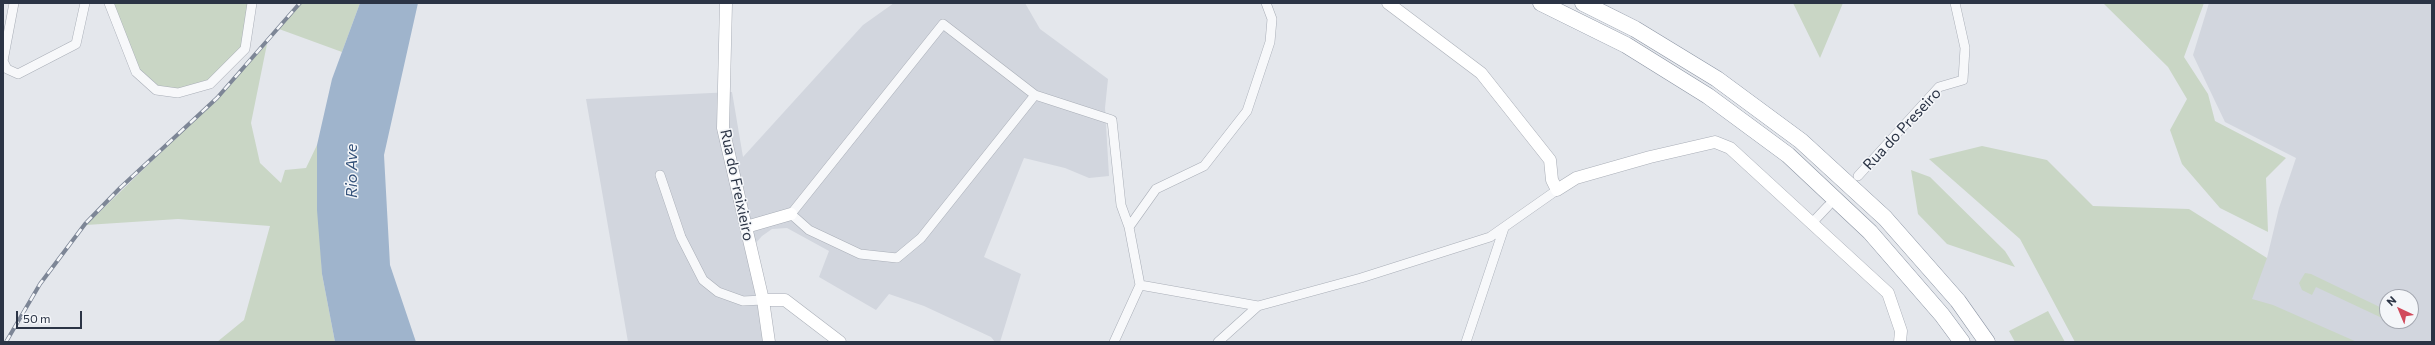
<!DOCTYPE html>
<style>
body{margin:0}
#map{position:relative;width:2435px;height:345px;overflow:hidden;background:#e4e7ec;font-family:Commissioner,sans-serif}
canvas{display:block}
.frame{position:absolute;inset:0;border:4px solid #2b3445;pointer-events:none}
.north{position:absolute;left:2379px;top:289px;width:40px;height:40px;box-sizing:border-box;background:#f4f6f9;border:1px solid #a4a8b1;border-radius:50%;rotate:316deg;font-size:11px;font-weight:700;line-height:16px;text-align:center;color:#2b3445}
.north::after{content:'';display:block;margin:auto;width:14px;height:18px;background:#d1495b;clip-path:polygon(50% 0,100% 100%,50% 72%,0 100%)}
.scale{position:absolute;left:16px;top:311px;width:66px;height:18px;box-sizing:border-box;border:2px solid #2b3445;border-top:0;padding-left:5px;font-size:12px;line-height:14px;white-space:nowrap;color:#2b3445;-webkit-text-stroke:3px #f4f6f9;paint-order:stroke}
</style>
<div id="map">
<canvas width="2435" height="345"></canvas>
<div class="frame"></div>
<div class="north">N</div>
<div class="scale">50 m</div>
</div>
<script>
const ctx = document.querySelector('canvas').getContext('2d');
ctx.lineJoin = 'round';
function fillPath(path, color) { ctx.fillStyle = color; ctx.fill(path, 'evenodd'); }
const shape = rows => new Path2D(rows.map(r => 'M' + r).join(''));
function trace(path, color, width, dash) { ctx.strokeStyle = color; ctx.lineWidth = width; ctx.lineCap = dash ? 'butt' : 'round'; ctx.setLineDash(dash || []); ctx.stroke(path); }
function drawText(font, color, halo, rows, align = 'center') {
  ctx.font = font + ' Commissioner,sans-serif'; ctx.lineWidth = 3; ctx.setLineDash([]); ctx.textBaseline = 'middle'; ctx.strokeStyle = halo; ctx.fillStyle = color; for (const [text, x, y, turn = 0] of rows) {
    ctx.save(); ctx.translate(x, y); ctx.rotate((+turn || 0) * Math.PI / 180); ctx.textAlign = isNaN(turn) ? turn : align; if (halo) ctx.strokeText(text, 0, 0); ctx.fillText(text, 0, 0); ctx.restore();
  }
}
const built = shape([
 [894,3,1025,3,1040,29,1108,79,1105,108,1109,176,1089,178,1065,168,1024,158,984,257,1021,274,1000,342,995,342,991,337,924,306,889,294,876,310,819,277,829,251,787,228,772,229,762,236,748,252,760,307,763,342,628,342,586,99,732,92,743,157,863,25],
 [2209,3,2432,3,2432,342,2182,342,2267,258,2279,208,2296,158,2225,122,2193,55],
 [2387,297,2411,297,2411,321,2387,321]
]);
const green = shape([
 [109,3,252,3,245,49,210,84,178,93,156,90,136,72],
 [299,3,360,3,342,52,279,29],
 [1793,3,1843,3,1820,58],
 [2103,3,2204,3,2184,57,2208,94,2215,121,2286,158,2266,178,2268,232,2220,208,2182,164,2170,130,2187,99,2168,67],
 [267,44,251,123,260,163,281,183,285,170,306,168,317,145,322,274,335,342,217,342,244,320,270,226,178,219,86,225,217,98],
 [1982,146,2047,160,2093,206,2189,209,2267,258,2252,299,2273,305,2357,342,2075,342,2020,239,1929,159],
 [1911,170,1930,177,2005,251,2015,267,1947,244,1918,214],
 [2305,273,2311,274,2386,310,2382,318,2316,287,2312,295,2302,290,2299,283],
 [2048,311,2065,342,2015,342,2009,331]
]);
const water = shape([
 [360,3,418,3,384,155,390,265,416,342,335,342,322,274,317,210,317,145,332,79]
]);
const street = shape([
 [109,3,136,72,156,90,178,93,210,84,245,49,252,3],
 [3,61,7,69,18,74,76,44,85,3],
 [3,61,14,3],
 [1035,95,921,238,897,258,860,254,809,230,791,214,943,24,1035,95,1112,120,1121,205,1129,227,1140,285],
 [660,175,681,237,703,280,718,292,743,301,763,300],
 [1858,176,1939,87,1963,80,1965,48,1955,3],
 [1812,223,1828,206],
 [1129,227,1156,189,1204,166,1247,111,1270,42,1272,19,1266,3],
 [1114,342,1140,285,1258,306],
 [1218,342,1258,306,1361,278,1490,237,1557,190],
 [1466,342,1504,228]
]);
const secondary = shape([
 [726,3,723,128,763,300,769,342],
 [1388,3,1481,73,1550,160,1552,180,1557,190,1576,178,1650,157,1715,142,1730,148,1888,293,1901,331,1900,342],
 [746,227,791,214],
 [763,300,785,300,840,342]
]);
const highway = shape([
 [1541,3,1626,45,1708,96,1788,155,1870,232,1942,315,1962,342],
 [1583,3,1635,29,1717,79,1801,141,1885,218,1958,301,1987,342]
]);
const rail = shape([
 [6,342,40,284,85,224,120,188,217,98,300,3]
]);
const streetNames = [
 ["Rua do Preseiro",1902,129,-47],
 ["Rua do Freixieiro",737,185,78]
];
const waterNames = [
 ["Rio Ave",352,171,-90]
];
fillPath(built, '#d2d6de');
fillPath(green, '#c9d6c5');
fillPath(water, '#9fb4cc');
trace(street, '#a9aeb7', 10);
trace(secondary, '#a9aeb7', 13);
trace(highway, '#8b94a3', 17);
trace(street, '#f7f8fa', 9);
trace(secondary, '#fff', 12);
trace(highway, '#fff', 16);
trace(rail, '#7d8696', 4);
trace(rail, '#f4f6f9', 2.5, [8]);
drawText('15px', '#2b3445', '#f4f6f9', streetNames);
drawText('italic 16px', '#34527a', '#f4f6f9', waterNames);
</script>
